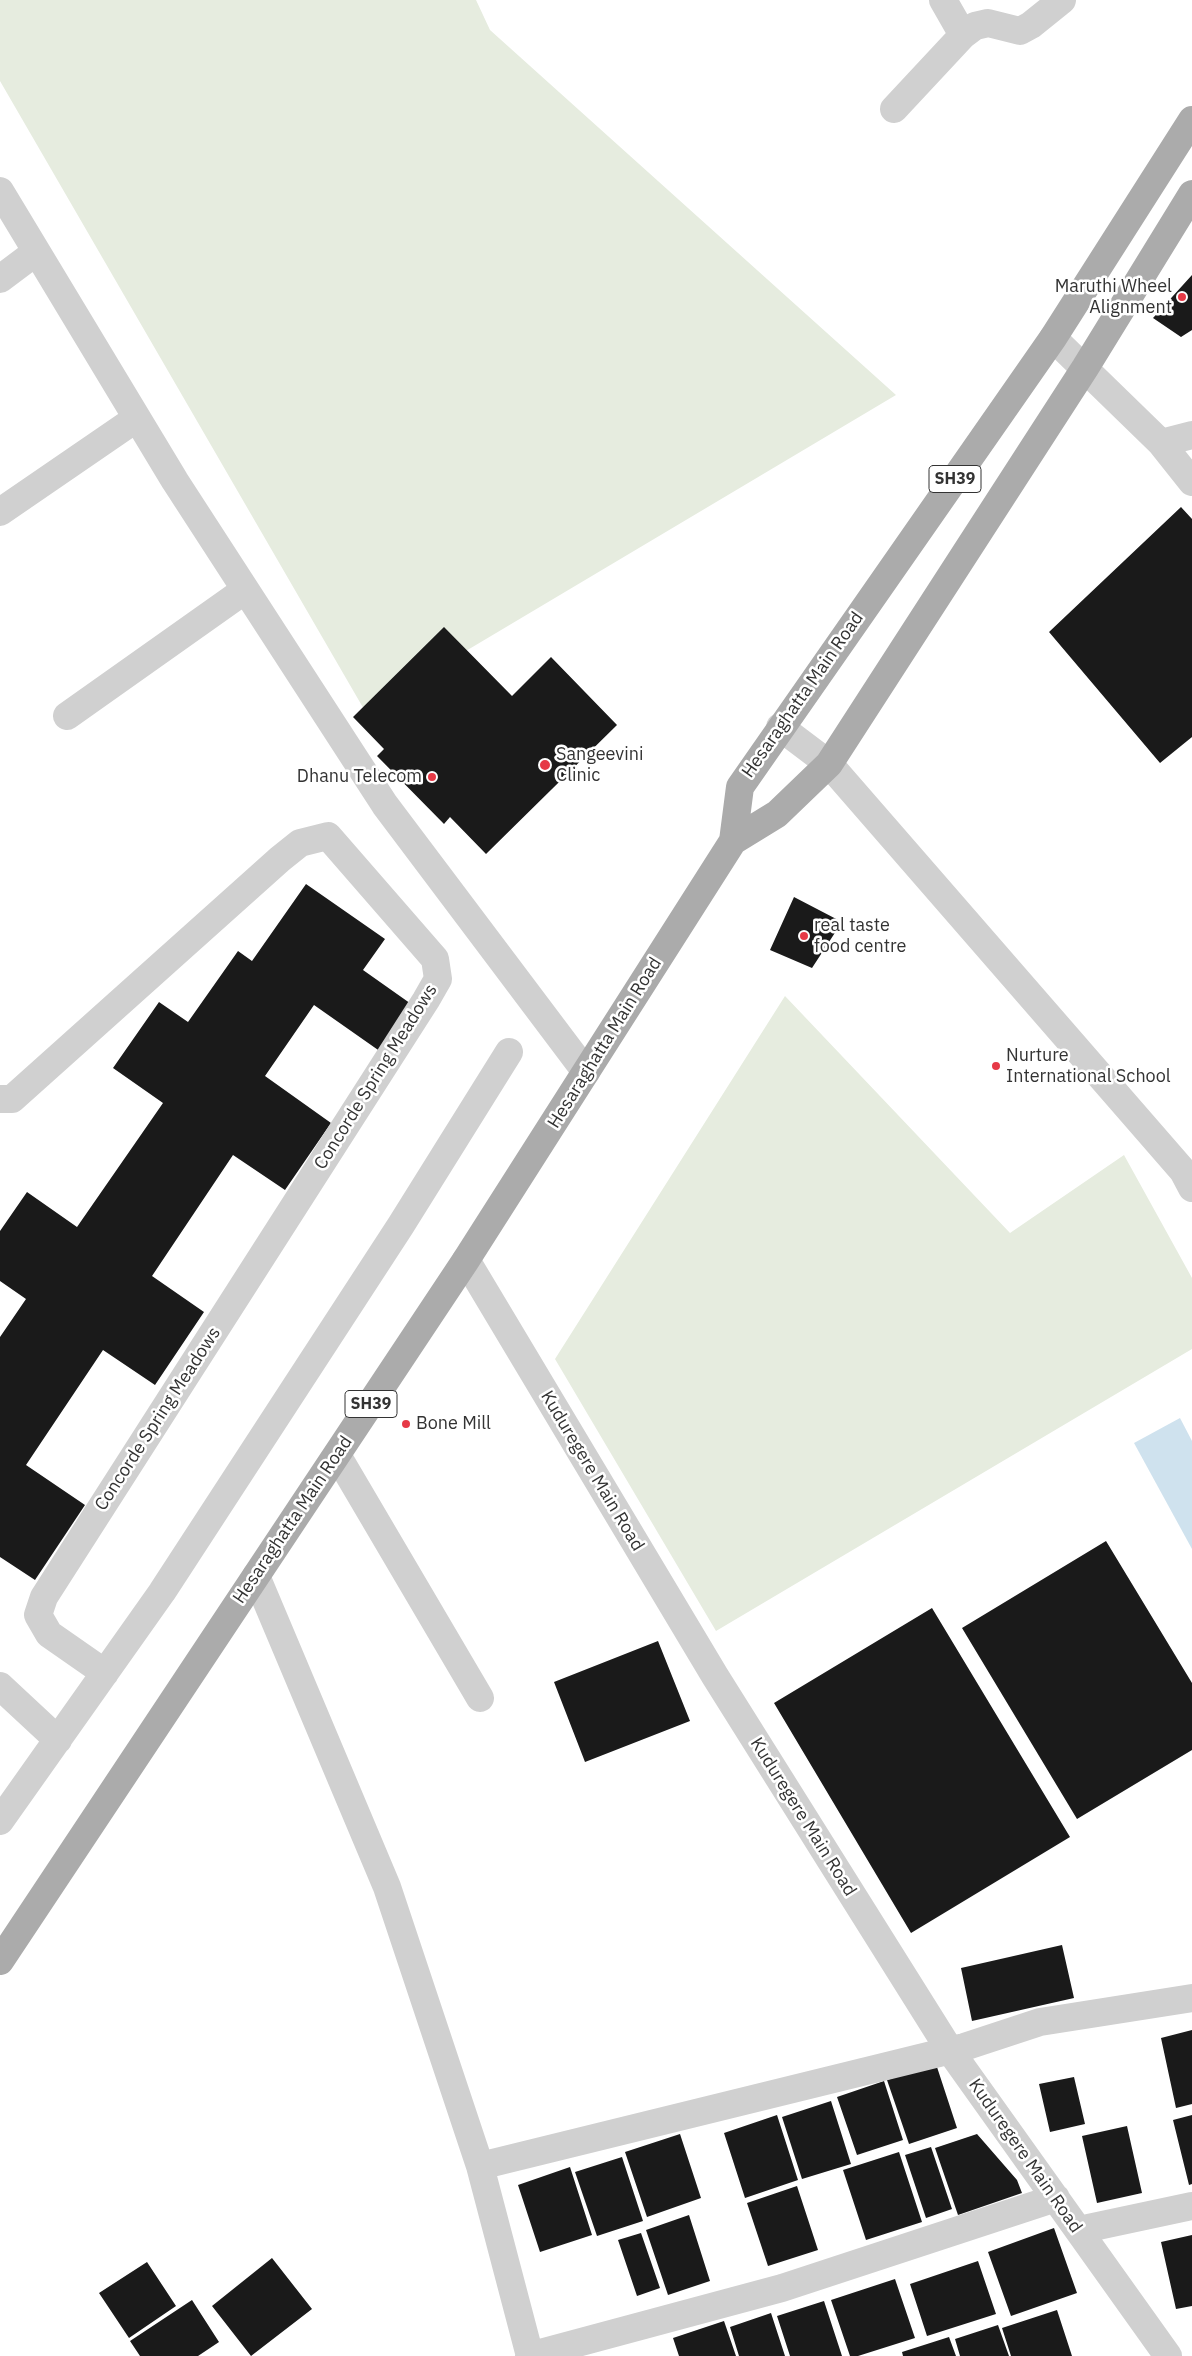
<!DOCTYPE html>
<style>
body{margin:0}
canvas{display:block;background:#fff}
</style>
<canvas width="1192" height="2356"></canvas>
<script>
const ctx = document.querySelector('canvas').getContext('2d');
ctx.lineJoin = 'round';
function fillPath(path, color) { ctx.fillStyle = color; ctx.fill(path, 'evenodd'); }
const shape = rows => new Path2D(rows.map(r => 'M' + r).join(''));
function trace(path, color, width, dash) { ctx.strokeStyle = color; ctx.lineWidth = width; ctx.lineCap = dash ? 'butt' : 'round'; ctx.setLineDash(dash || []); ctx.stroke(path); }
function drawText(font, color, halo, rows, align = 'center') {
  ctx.font = font + ' "IBM Plex Sans",sans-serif'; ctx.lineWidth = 5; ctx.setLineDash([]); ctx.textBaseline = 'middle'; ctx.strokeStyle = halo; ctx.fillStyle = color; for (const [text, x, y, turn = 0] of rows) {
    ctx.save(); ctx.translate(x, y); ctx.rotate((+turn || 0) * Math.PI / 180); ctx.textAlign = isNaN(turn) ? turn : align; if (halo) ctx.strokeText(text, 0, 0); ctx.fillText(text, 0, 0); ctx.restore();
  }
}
const green = shape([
 [0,0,476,0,490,30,896,395,365,711,0,81],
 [785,996,1010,1233,1124,1155,1192,1278,1192,1349,716,1631,555,1359]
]);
const water = shape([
 [1180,1418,1192,1441,1192,1549,1134,1443]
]);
const building = shape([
 [1192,275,1192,330,1181,337,1153,318],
 [1181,507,1192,519,1192,737,1160,763,1049,632],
 [444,627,512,696,551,657,617,725,486,854,450,817,444,824,377,756,384,749,353,717],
 [306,884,385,939,363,970,414,1006,381,1052,314,1005,265,1076,331,1123,285,1190,233,1155,152,1276,204,1312,155,1385,103,1350,26,1465,85,1505,35,1580,0,1557,0,1337,26,1299,0,1281,0,1231,27,1192,77,1227,163,1103,113,1068,159,1002,188,1022,238,951,252,961],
 [794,897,842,922,812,968,770,950],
 [1106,1541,1192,1683,1192,1750,1077,1819,962,1628],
 [932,1608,1070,1837,911,1933,774,1703],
 [658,1641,690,1721,585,1762,554,1682],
 [1062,1945,1074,1998,972,2021,961,1968],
 [1192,2030,1192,2104,1176,2108,1161,2038],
 [936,2064,957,2128,909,2144,887,2080],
 [1074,2077,1085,2124,1050,2132,1039,2084],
 [884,2081,903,2140,857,2155,837,2097],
 [831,2101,851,2164,802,2179,782,2117],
 [777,2115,798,2180,745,2198,724,2133],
 [1192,2115,1192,2184,1189,2185,1173,2120],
 [1127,2126,1142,2193,1097,2203,1082,2136],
 [680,2134,701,2198,647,2217,625,2152],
 [977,2134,1017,2180,1022,2193,958,2215,935,2148],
 [931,2147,952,2209,926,2218,905,2155],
 [899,2152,922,2222,866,2240,843,2170],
 [622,2157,643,2221,597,2236,575,2172],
 [570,2167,592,2235,540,2252,518,2185],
 [797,2186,818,2250,768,2266,747,2203],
 [689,2215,710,2281,668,2295,646,2230],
 [1054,2228,1077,2293,1011,2316,988,2252],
 [641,2233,660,2288,637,2296,618,2240],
 [1192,2235,1192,2306,1176,2309,1161,2242],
 [272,2258,312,2309,251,2356,212,2306],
 [978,2261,996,2314,927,2336,910,2284],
 [147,2262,176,2306,129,2338,99,2293],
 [895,2279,915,2338,858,2356,850,2356,831,2300],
 [192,2300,219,2342,198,2356,140,2356,130,2341],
 [824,2301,842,2356,790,2356,777,2316],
 [1057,2310,1072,2356,1011,2356,1002,2328],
 [771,2313,785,2356,739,2356,730,2327],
 [724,2321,736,2356,679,2356,673,2338],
 [998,2325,1009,2356,960,2356,955,2339],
 [949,2337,956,2356,903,2356,902,2352]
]);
const minor = shape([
 [943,0,963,35],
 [894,109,963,35,975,26,988,23,1020,31,1031,25,1062,0],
 [0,191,175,481,385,805,586,1072],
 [0,279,36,252],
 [1053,338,1161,443,1192,482],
 [1161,443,1192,435],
 [0,512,137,418],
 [67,716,245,590],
 [780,727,829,764,1183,1171,1192,1188],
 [0,1099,12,1099,280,859,300,843,328,836,435,959,438,979,426,1000,44,1597,38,1615,49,1634,105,1673],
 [466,1260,715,1676,949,2049,1168,2356],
 [337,1455,480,1698],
 [256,1576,387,1887,480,2166,530,2356],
 [0,1686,58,1740],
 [0,1821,162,1592,401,1225,509,1052],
 [480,2166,964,2047,1040,2022,1192,1998],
 [1079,2230,1192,2206],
 [529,2356,782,2288,1056,2198]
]);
const major = shape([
 [733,841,777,814,829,764,1085,368,1192,194],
 [0,1961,466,1260,733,841,740,787,1053,338,1192,120]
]);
const markers = [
 [1182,297,5,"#e63946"],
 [545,765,6,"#e63946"],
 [432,777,5,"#e63946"],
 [804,936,5,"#e63946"],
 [996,1066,5,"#e63946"],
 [406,1424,5,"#e63946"]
];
const shields = [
 [955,479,52],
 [371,1404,52]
];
const shieldNames = [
 ["SH39",955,479],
 ["SH39",371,1404]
];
const poiNames = [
 ["Maruthi Wheel",1172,287,"right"],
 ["Alignment",1172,308,"right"],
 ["Sangeevini",556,755],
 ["Clinic",556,776],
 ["Dhanu Telecom",422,777,"right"],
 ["real taste",814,926],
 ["food centre",814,947],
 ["Nurture",1006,1056],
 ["International School",1006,1077],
 ["Bone Mill",416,1424]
];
const streetNames = [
 ["Hesaraghatta Main Road",803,695,-55],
 ["Hesaraghatta Main Road",605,1043,-58],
 ["Concorde Spring Meadows",376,1077,-58],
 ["Concorde Spring Meadows",158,1419,-57],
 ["Kuduregere Main Road",592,1471,59],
 ["Hesaraghatta Main Road",293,1520,-56],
 ["Kuduregere Main Road",803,1817,58],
 ["Kuduregere Main Road",1025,2156,55]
];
fillPath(green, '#e6ecdf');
fillPath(water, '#cfe2ee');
fillPath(building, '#1a1a1a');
trace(minor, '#d0d0d0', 28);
trace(major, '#ababab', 28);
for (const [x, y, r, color] of markers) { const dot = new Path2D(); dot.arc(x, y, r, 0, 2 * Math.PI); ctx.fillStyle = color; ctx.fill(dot); trace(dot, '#fff', 2); }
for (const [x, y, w] of shields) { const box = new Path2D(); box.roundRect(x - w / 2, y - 13.5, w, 27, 4); ctx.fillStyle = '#fff'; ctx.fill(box); trace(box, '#333', 1); }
drawText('bold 16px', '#333', null, shieldNames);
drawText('18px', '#333', '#fff', poiNames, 'left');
drawText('18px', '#333', '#fff', streetNames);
</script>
